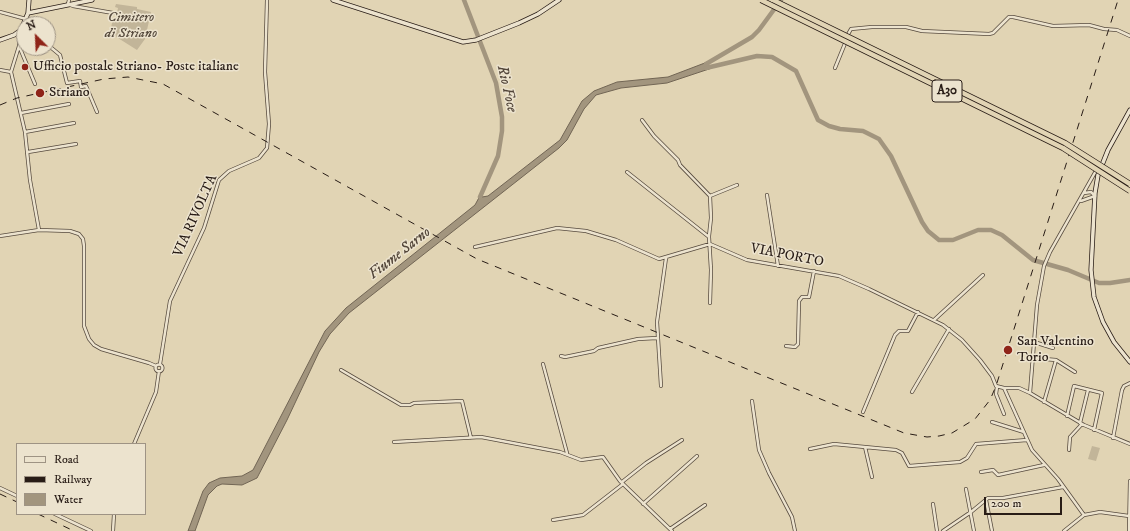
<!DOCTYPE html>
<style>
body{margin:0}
#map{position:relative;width:1130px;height:531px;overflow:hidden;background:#e1d4b4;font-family:"IM FELL DW Pica",serif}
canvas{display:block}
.legend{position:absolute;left:16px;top:443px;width:130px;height:72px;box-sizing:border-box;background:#ece3ce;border:1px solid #9e9384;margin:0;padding:5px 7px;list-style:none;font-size:12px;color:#281c16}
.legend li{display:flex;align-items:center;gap:8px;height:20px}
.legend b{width:20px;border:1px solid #9e9384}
.north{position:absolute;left:16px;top:16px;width:40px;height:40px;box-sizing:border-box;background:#ece3ce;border:1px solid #9e9384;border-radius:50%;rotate:336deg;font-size:11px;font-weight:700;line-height:16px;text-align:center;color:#281c16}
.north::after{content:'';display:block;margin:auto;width:14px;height:18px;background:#8f2418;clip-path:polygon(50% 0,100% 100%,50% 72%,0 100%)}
.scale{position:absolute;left:984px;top:497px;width:78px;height:18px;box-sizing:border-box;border:2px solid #281c16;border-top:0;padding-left:5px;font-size:12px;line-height:14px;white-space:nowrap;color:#281c16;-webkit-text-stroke:3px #ece3ce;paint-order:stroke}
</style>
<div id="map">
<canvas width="1130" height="531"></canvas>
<ul class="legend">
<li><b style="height:5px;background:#ece3ce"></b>Road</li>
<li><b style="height:5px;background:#281c16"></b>Railway</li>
<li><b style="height:11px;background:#a2957e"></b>Water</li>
</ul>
<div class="north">N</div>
<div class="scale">200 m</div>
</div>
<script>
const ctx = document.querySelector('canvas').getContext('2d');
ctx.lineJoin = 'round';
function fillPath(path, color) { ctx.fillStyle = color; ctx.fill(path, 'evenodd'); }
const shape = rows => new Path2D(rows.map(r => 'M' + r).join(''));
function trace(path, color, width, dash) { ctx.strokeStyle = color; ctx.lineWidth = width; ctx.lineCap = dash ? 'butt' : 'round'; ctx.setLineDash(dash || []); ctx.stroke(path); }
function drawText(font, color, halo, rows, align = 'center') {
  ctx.font = font + ' "IM FELL DW Pica",serif'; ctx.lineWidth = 3; ctx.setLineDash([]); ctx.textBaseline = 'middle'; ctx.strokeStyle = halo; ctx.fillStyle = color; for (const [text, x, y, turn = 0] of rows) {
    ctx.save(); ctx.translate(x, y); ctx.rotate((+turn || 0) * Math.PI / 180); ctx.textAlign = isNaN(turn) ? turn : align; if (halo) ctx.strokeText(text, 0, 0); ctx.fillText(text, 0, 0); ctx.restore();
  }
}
const green = shape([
 [116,4,137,7,137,9,151,12,145,39,137,50,110,33,113,18,116,18,118,8,115,7],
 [1092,446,1100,448,1096,461,1088,459]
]);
const water = shape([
 [710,61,707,66,708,67,712,68,667,83,621,88,596,95,584,109,567,140,559,148,349,313,330,334,319,352,287,420,257,478,242,485,222,484,217,486,208,495,195,531,188,531,203,491,209,483,220,478,242,476,253,470,325,331,346,308,475,205,482,192,482,197,488,196,560,140,582,101,594,91,617,82,668,77,710,61]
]);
const river = shape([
 [464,0,496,83,502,117,502,131,498,156,480,197],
 [706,64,752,37,759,30,781,0],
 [706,68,757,56,772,57,796,71,818,120,829,126,840,129,863,131,879,139,891,156,922,222,928,231,939,240,953,240,978,230,991,230,1002,235,1033,260,1068,270,1099,283,1110,283,1130,280]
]);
const minor = shape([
 [69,0,68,4,73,6,113,13],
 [0,12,26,19],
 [19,32,19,46,11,72,25,132,30,180,39,230],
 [847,36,851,29,872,27,906,27,922,31,989,34,993,33,1009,17,1013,17,1053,26,1089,25,1104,29,1117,30,1130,36],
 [48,45,60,55,67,83,80,81,81,87,86,86,97,112],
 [19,46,35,84],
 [835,68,846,41],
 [0,70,11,72],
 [21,113,69,104],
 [642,120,654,136,678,160,680,165,710,196,711,218,709,236],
 [25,132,74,123],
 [28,152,76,144],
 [1097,169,1050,252,1044,266,1037,305,1030,393,1084,425,1130,444],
 [627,172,709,237,711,270,710,303],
 [767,195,778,266],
 [710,196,737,185],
 [1081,201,1095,196,1091,192,1084,193],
 [0,236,39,230,70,231,79,234,83,239,84,246,84,326,89,339,94,345,101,349,149,363,156,366],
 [475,247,557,228,586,231,616,240,659,259,710,244,747,260,839,276,869,289,943,325,962,340,980,360,992,376,996,386,1004,388,1019,388,1030,393],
 [934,320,983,275],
 [1034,342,1053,348],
 [786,346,795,347,798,344,799,301,802,297,809,297,814,271],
 [561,356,565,357,594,351,598,348,638,339,657,338],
 [1033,358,1056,360,1075,372],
 [160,364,170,301,204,228,219,180,229,171,259,158,267,148,269,124,265,72,267,0],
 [543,364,567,453],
 '155.5 368a3.5 3.5 0 1 1 7 0a3.5 3.5 0 1 1-7 0Z',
 [341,370,401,405,410,405,414,403,462,401,471,438],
 [661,386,657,322,666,258],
 [997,387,996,394,1004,414],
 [1004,388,1032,450,1058,479,1084,515],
 [912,392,949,329],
 [752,401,759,450,769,473,792,517,795,531],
 [1044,402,1056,360],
 [863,412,895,335,899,331,908,331,918,312],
 [1067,416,1074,386,1102,393,1094,430],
 [992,422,1024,432],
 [1080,423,1088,390],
 [1113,438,1122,390,1124,386,1130,383],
 [394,442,481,437,560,452,581,460,603,457,620,481,672,531],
 [134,444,156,392,159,371],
 [865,447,872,477],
 [810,449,834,444,896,450,902,453,909,466,960,462,967,458,976,444,1027,440],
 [1069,450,1070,437,1082,424],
 [981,472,993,470,998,475,1044,465],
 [622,482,646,463,682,440],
 [0,488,17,496],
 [966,489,974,531],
 [986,500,992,531],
 [643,504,697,456],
 [933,504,937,531],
 [55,514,91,531],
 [553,520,583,515,623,484],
 [670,529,705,505],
 [113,531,114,514],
 [943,531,971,512,988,498,1003,498,1063,487],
 [1064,531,1084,515,1100,512,1129,516],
 [1129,531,1130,481]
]);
const secondary = shape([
 [333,0,463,42,476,40,519,23,538,14,559,0],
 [28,13,92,0],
 [0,40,14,35,21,30,28,13,29,0],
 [1130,110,1108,150,1098,175,1095,193,1091,270,1094,297,1103,322,1114,342,1130,362]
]);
const rail = shape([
 [0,105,17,98,104,79,128,77,163,84,477,259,904,433,927,437,939,436,952,433,975,419,990,400,996,386,1118,0],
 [0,494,17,502],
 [38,514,74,531]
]);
const motorwayBridge = shape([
 [761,0,1063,148,1130,191],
 [773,0,1065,143,1130,184]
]);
const markers = [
 [25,67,4,"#8f2418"],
 [40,93,5,"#8f2418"],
 [1008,350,5,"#8f2418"]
];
const shields = [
 [947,91,30]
];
const shieldNames = [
 ["A30",947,91]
];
const parkNames = [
 ["Cimitero",131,18],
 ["di Striano",131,34]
];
const poiNames = [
 ["Ufficio postale Striano- Poste italiane",33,67],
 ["Striano",49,93],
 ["San Valentino",1017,342],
 ["Torio",1017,358]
];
const streetNames = [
 ["VIA RIVOLTA",196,216,-66],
 ["VIA PORTO",787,256,11]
];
const waterNames = [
 ["Rio Foce",506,89,77],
 ["Fiume Sarno",400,254,-38]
];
fillPath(green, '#c2b599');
fillPath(water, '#a2957e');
trace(water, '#716554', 1);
trace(river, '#a2957e', 4.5);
trace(minor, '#564a3e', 4);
trace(secondary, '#281c16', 5);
trace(minor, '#ece3ce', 2.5);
trace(secondary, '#ece3ce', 3.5);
trace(rail, '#281c16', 1, [7, 7]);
trace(motorwayBridge, '#281c16', 6, []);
trace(motorwayBridge, '#e1d4b4', 4.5);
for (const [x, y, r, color] of markers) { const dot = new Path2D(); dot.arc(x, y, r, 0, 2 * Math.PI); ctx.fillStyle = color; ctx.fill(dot); trace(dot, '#ece3ce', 1.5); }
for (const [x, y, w] of shields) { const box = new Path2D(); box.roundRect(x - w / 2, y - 11, w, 22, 3); ctx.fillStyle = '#ece3ce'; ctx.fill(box); trace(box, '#281c16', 1); }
drawText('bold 13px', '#281c16', null, shieldNames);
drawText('italic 14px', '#564a3d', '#ece3ce', parkNames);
drawText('14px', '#281c16', '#ece3ce', poiNames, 'left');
drawText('14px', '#281c16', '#ece3ce', streetNames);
drawText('italic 15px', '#53463a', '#ece3ce', waterNames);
</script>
